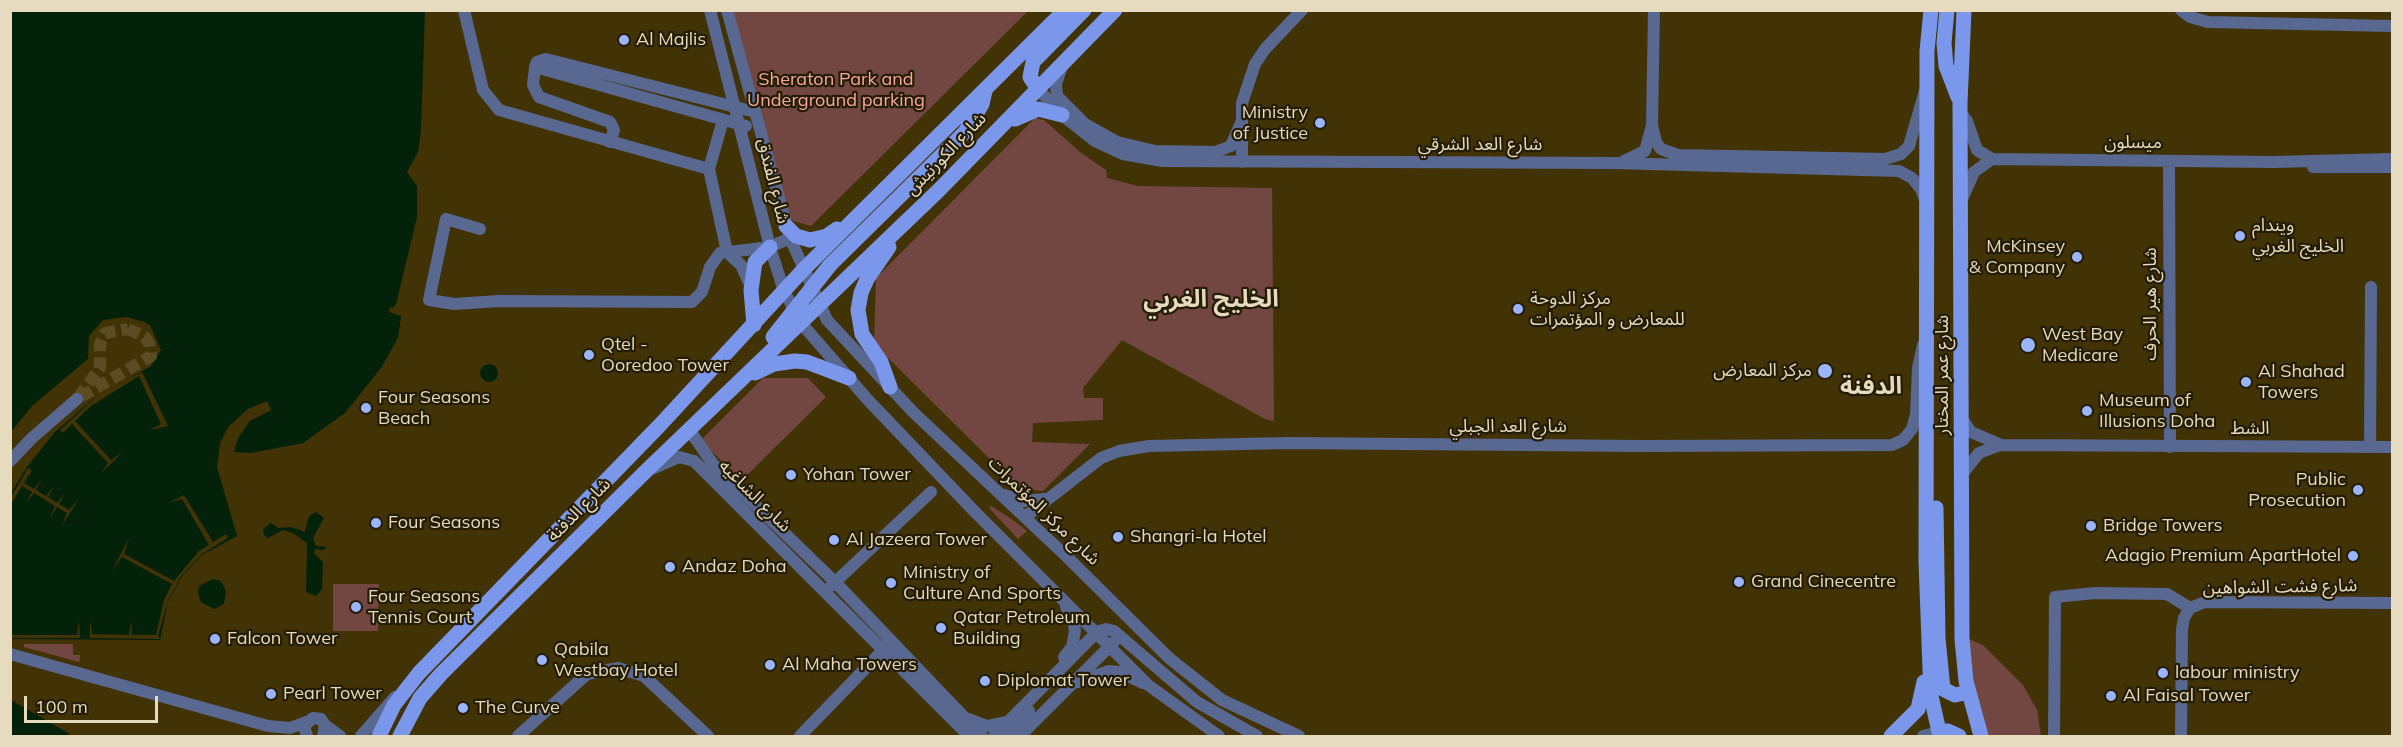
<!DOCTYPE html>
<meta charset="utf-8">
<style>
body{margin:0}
#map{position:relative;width:2403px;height:747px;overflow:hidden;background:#423307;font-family:Mulish,sans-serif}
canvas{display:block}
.frame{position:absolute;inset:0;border:12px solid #e6dbbf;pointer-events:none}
.scale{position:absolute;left:24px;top:696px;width:134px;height:27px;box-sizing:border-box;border:3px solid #e6dbbf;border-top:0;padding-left:8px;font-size:18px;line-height:21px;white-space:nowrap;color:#e6dbbf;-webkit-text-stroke:4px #241c05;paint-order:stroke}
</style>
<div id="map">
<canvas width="2403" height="747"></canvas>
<div class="frame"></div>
<div class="scale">100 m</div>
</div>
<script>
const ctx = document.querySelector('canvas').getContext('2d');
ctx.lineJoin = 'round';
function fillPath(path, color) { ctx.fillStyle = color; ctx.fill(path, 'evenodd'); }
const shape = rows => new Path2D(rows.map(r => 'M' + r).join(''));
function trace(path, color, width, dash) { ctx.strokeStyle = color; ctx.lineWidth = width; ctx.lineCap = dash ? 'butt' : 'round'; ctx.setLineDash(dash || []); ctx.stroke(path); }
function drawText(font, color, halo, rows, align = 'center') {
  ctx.font = font + ' Mulish,"Noto Sans Arabic",sans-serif'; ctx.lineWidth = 4.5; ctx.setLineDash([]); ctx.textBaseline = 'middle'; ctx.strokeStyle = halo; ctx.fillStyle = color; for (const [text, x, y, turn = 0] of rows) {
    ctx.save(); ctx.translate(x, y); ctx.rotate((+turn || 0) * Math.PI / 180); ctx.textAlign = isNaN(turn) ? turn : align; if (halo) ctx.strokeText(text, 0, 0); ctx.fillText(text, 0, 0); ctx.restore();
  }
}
const green = shape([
 [732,11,1028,11,811,226,790,220],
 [1035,118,1044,120,1080,152,1106,170,1107,178,1138,186,1272,188,1274,421,1265,419,1122,340,1083,388,1084,398,1103,398,1103,420,1033,423,1032,442,1090,444,1043,491,1020,489,874,344,876,278],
 [763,378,808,378,826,397,741,481,701,440],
 [991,506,1013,520,1027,531,1018,539,989,508],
 [333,584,379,584,378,631,333,631],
 [1969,639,1983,645,2023,685,2037,710,2041,736,1986,736,1972,677],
 [24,644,73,644,73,655,80,655,79,667,79,662,24,647]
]);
const water = shape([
 [11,11,425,11,421,131,418,152,407,172,417,186,417,217,396,304,393,308,390,307,389,312,401,316,398,338,381,368,345,413,303,443,251,453,234,452,238,438,250,421,271,410,267,401,248,409,229,426,220,443,217,467,237,536,202,555,183,575,168,602,160,640,10,639,11,493,27,467,54,433,92,400,151,366,161,350,150,325,144,322,126,317,103,320,89,336,88,359,32,406,11,432],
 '480 373a9 9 0 1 1 18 0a9 9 0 1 1-18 0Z',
 [316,512,324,518,313,538,316,546,327,547,323,550,315,549,314,553,323,562,322,589,316,596,306,592,307,543,293,533,283,530,268,538,264,535,263,529,271,523,278,528,291,527,305,532,309,516],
 [213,579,221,581,226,591,224,604,214,609,201,602,198,593,199,586],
 [11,700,68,733,70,736,11,736]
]);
const pier = shape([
 [142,372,168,426,150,430,161,424,139,376,91,406,75,421,111,460,123,452,101,473,108,463,72,424,63,433,60,430,97,396],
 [28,468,32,470,24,483,34,489,42,479,36,490,46,496,54,486,48,497,57,503,65,493,59,504,69,510,79,499,61,527,67,513,57,507,50,518,55,506,34,493,26,503,32,492,22,486,11,504,11,497],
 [184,495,213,542,226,534,228,538,202,554,182,575,168,601,158,636,160,639,90,638,90,618,92,634,129,635,131,620,132,635,156,635,164,600,172,584,122,557,112,571,129,538,124,554,174,581,199,551,209,545,182,499,169,503],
 [79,621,80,638,11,638,11,635,77,635]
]);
const minorTunnel = shape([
 [128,329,145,337,149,343,151,356,77,399,100,368,100,344,105,333,128,329]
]);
const minor = shape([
 [464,10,483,90,499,110,709,169,727,252,741,265,751,287],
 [710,10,770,247,784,291,801,323,868,400,975,512,1148,685,1219,736],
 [727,10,790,238,827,320,913,412,1066,556,1169,658,1222,700,1299,736],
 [2181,10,2190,17,2208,22,2392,26],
 [1063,63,1056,84,1057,96,1085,124,1117,142,1155,151,1215,152,1231,146,1241,123],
 [535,67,533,85,539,97,610,122,614,130,610,142],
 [1038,89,1062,115,1095,141,1123,154,1162,161,1614,163,1899,171,1912,178,1921,189,1926,202],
 [1960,112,1967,121,1977,150,1992,159,2273,162,2392,159],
 [1652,125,1656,142,1661,149,1678,155,1885,159,1901,154,1909,146,1925,91],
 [746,126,535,67,537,62,546,59,755,112],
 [1624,161,1645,151,1652,125,1654,10],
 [2169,161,2170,447],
 [1242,162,1242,103,1255,64,1265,49,1302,10],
 [2313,167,2392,167],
 [709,169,723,120],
 [1963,197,1974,172,1992,159],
 [480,229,446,219,429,300,454,304,499,301,692,302,702,292,710,267,720,253,770,247,790,238],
 [1962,419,1971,432,1999,444],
 [690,431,713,464,835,582,982,736],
 [2370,447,2371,287],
 [10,461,32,438,77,399],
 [654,468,679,457,694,461,969,736],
 [1963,473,1979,453,2000,445,2392,447],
 [1004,495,1024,501,1045,499],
 [1025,517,1101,458,1119,451,1149,446,1288,443,1641,446,1892,445,1903,440,1912,429,1916,415,1918,368,1923,345],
 [831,586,931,492],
 [10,654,268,726,290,728,306,722],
 [1064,657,1072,647,1075,631,1073,618,1066,607],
 [1078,682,1109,671,1120,672,1143,683],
 [969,719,987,726,1006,722],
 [325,725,340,736],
 [307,736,304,726,313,718,321,719,325,725,323,736],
 [361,736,395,697],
 [518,736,587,674,618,668,644,676,708,736],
 [800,736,889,644],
 [994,736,1097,632,1106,629,1114,631,1197,702,1257,736],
 [1006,736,1029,711],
 [1020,736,1114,642],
 [1923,736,1939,732],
 [2054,736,2055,597,2095,593,2167,594,2190,608],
 [2181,736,2182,629,2184,618,2190,608,2205,602,2392,603]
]);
const major = shape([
 [1931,10,1927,51,1926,561,1931,696,1940,736],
 [1947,10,1944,43,1946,66,1958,97],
 [1964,10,1960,103,1962,639,1966,681,1981,736],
 [1038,89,1030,77,1033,62,1084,10],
 [1015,119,1038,109,1062,115],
 [786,226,796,236,810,240,827,236,837,229],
 [889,247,867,279,861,293,858,310,862,334,881,362,890,387],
 [754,325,751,290,755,262,770,247],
 [773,337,830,265,965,132,982,104,985,91],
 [755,373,774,364,795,361,807,362,849,378],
 [1936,508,1938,638,1943,689,1955,695,1969,692],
 [1939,732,1948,731,1959,736],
 [379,736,394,705,419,673,660,425,804,269,1065,10],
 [400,736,420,698,441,674,647,470,939,190,1115,10],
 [1891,736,1918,709,1924,682]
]);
const markers = [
 [624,40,6,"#9ab5fd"],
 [1320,123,6,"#9ab5fd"],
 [2240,236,6,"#9ab5fd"],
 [2077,257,6,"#9ab5fd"],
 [1518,309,6,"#9ab5fd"],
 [2028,345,8,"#9ab5fd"],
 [589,355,6,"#9ab5fd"],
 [1825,371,8,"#9ab5fd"],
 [2246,382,6,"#9ab5fd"],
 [366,408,6,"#9ab5fd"],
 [2087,411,6,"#9ab5fd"],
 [791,475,6,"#9ab5fd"],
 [2358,490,6,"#9ab5fd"],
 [376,523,6,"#9ab5fd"],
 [2091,526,6,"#9ab5fd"],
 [1118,537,6,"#9ab5fd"],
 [834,540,6,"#9ab5fd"],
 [2353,556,6,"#9ab5fd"],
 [670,567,6,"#9ab5fd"],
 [1739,582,6,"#9ab5fd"],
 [891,583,6,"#9ab5fd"],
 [356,607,6,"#9ab5fd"],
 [941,628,6,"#9ab5fd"],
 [215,639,6,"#9ab5fd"],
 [542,660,6,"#9ab5fd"],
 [770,665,6,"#9ab5fd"],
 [2163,673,6,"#9ab5fd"],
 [985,681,6,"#9ab5fd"],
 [271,694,6,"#9ab5fd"],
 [2111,696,6,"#9ab5fd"],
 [463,708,6,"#9ab5fd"]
];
const poiNames = [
 ["Al Majlis",636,40],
 ["Ministry",1308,113,"right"],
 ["of Justice",1308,134,"right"],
 ["ويندام",2252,226],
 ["الخليج الغربي",2252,247],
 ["McKinsey",2065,247,"right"],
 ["& Company",2065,268,"right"],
 ["مركز الدوحة",1530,299],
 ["للمعارض و المؤتمرات",1530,320],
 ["West Bay",2042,335],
 ["Medicare",2042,356],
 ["Qtel -",601,345],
 ["Ooredoo Tower",601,366],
 ["مركز المعارض",1812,371,"right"],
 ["Al Shahad",2258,372],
 ["Towers",2258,393],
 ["Four Seasons",378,398],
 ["Beach",378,419],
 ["Museum of",2099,401],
 ["Illusions Doha",2099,422],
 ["Yohan Tower",803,475],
 ["Public",2346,480,"right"],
 ["Prosecution",2346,501,"right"],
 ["Four Seasons",388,523],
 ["Bridge Towers",2103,526],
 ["Shangri-la Hotel",1130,537],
 ["Al Jazeera Tower",846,540],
 ["Adagio Premium ApartHotel",2341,556,"right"],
 ["Andaz Doha",682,567],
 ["Ministry of",903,573],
 ["Culture And Sports",903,594],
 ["Grand Cinecentre",1751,582],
 ["Four Seasons",368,597],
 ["Tennis Court",368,618],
 ["Qatar Petroleum",953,618],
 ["Building",953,639],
 ["Falcon Tower",227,639],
 ["Qabila",554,650],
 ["Westbay Hotel",554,671],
 ["Al Maha Towers",782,665],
 ["labour ministry",2175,673],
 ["Diplomat Tower",997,681],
 ["Pearl Tower",283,694],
 ["Al Faisal Tower",2123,696],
 ["The Curve",475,708]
];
const parkNames = [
 ["Sheraton Park and",836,80],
 ["Underground parking",836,101]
];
const streetNames = [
 ["ميسلون",2133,143],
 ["شارع العد الشرقي",1480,145],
 ["شارع الكورنيش",946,154,-46],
 ["شارع الفندق",773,181,76],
 ["شارع هير الحرف",2151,304,-90],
 ["شارع عمر المختار",1943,375,-90],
 ["شارع العد الجبلي",1508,427],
 ["الشط",2250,429],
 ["شارع الشاغيه",755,496,45],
 ["شارع الدفنة",579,510,-45],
 ["شارع مركز المؤتمرات",1044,511,44],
 ["شارع فشت الشواهين",2280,587,-1]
];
const districtNames = [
 ["الخليج الغربي",1211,300],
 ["الدفنة",1871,387]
];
fillPath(green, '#724741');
fillPath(water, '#04210a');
fillPath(pier, '#423307');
trace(minorTunnel, '#5b4c23', 12, [12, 6]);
trace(minor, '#596891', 12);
trace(major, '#7a97eb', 15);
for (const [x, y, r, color] of markers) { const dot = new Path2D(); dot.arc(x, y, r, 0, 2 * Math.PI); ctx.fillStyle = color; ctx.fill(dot); trace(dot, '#241c05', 2); }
drawText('18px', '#e6dbbf', '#241c05', poiNames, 'left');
drawText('18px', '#f8a89c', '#241c05', parkNames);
drawText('18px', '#e6dbbf', '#241c05', streetNames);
drawText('bold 24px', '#e6dbbf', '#241c05', districtNames);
</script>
